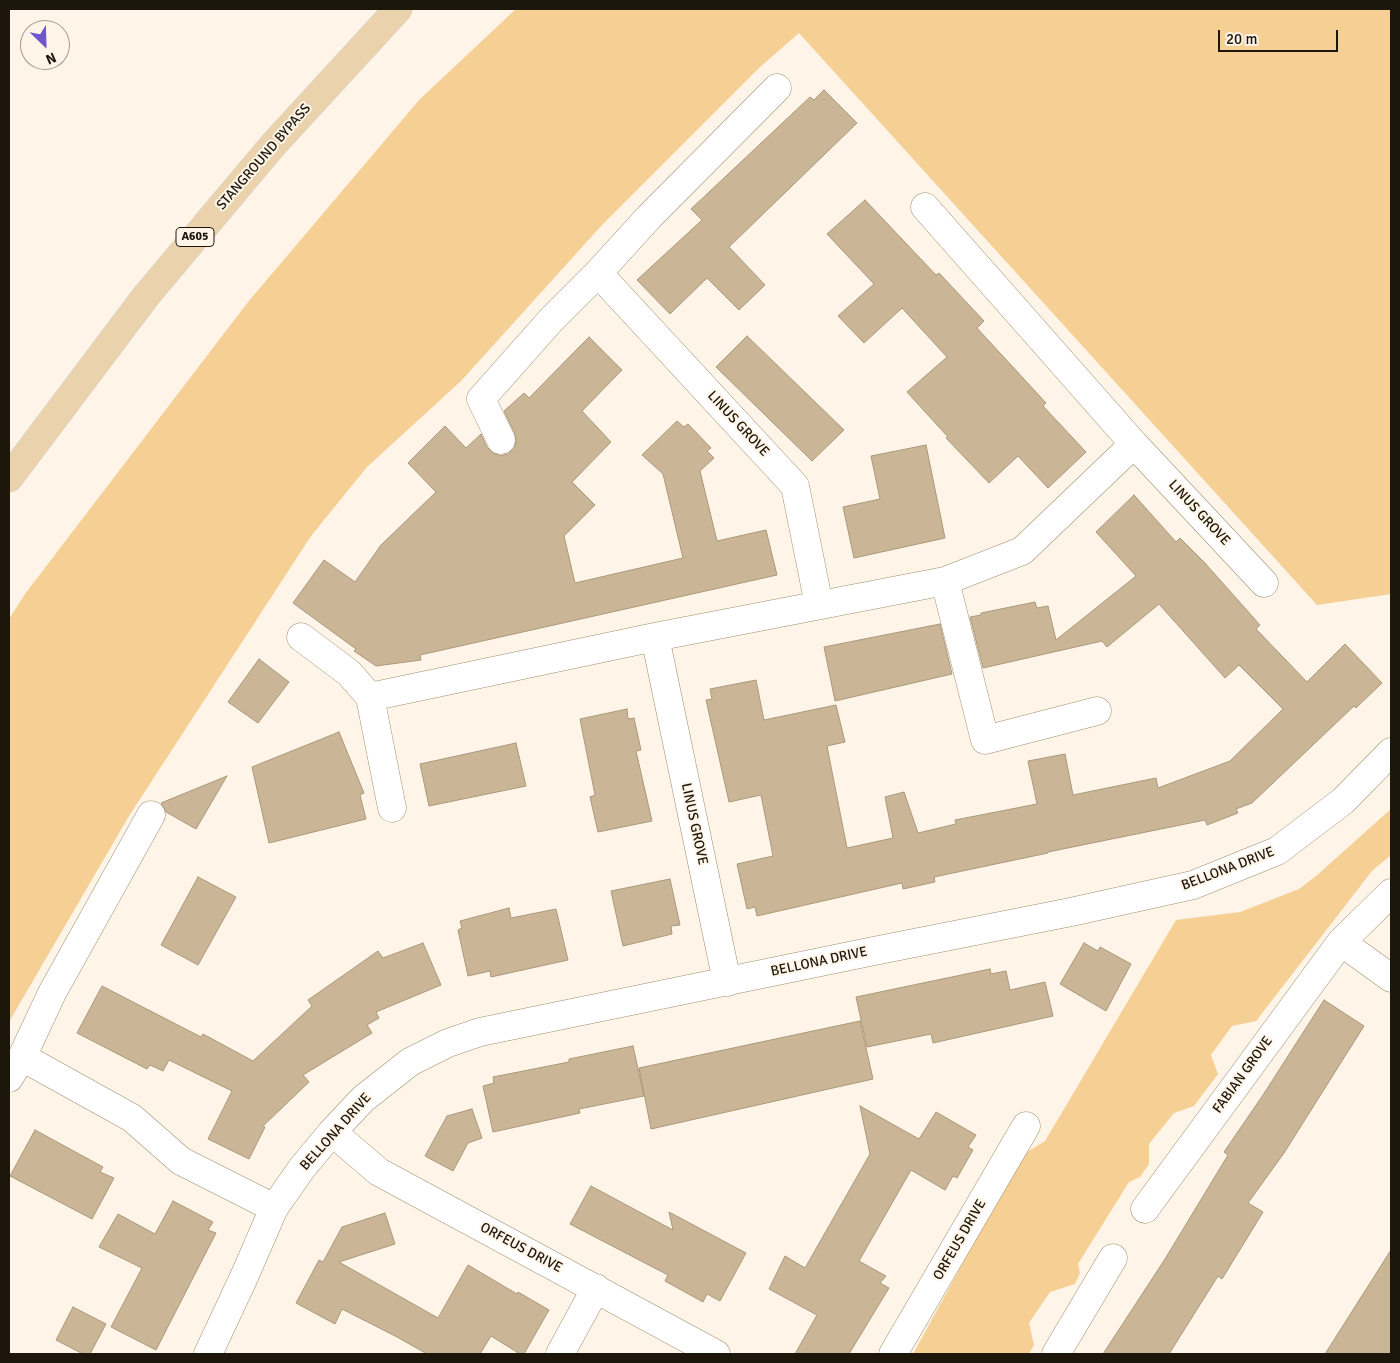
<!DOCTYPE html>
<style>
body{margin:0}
#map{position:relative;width:1400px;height:1363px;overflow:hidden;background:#fef5e8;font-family:Signika,sans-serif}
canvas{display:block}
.frame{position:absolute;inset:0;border:10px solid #1d160a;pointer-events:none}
.north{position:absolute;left:20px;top:20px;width:50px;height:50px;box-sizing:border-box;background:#fef5e8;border:1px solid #a49c8f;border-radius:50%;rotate:156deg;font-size:14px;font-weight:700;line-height:20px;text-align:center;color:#1d160a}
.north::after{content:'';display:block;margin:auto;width:18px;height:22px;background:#6d55cf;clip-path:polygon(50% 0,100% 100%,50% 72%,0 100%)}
.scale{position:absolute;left:1218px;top:30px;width:120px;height:22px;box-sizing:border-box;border:2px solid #1d160a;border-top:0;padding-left:6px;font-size:15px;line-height:18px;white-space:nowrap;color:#1d160a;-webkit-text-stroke:4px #fef5e8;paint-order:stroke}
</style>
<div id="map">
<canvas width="1400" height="1363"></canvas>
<div class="frame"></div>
<div class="north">N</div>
<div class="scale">20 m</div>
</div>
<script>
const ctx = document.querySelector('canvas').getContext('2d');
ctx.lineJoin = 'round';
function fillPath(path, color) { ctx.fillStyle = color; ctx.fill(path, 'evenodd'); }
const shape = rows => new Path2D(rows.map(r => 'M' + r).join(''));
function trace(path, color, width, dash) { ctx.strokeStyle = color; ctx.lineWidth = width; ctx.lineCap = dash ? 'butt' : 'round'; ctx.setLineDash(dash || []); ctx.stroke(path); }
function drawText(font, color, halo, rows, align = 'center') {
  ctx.font = font + ' Signika,sans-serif'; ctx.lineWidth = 4; ctx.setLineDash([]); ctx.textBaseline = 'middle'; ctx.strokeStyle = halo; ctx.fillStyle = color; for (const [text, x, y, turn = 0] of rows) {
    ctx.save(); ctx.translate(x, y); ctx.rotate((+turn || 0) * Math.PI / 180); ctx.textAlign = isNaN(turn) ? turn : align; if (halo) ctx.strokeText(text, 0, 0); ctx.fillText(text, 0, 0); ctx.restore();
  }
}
const green = shape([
 [516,9,1391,9,1391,594,1317,605,799,33,759,68,602,225,461,381,367,467,311,536,129,816,9,1022,9,619,25,594,248,302,420,99],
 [1391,809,1391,855,1372,871,1256,1021,1232,1026,1211,1055,1218,1074,1194,1106,1174,1113,1149,1144,1149,1164,1140,1177,1129,1182,1078,1264,1080,1273,1075,1284,1050,1292,1029,1323,1034,1345,1029,1354,913,1354,1022,1155,1045,1141,1176,920,1240,912,1299,889,1316,876]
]);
const building = shape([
 [824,90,857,123,729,247,765,285,739,310,707,278,670,314,637,280,702,220,691,209,810,97,814,100,824,90],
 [865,200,936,275,939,273,984,321,977,328,1046,403,1043,406,1086,452,1048,488,1018,456,989,483,946,438,948,437,907,392,947,357,902,308,864,343,838,316,874,284,827,234,865,200],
 [747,336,844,430,812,461,716,367,747,336],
 [589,337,622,370,582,411,611,442,572,482,595,505,564,536,575,583,683,558,663,474,642,455,677,421,684,427,688,424,711,448,707,451,714,458,700,471,717,541,766,530,777,575,420,655,421,660,376,666,354,651,356,649,293,603,324,560,355,582,381,545,436,492,408,463,445,426,466,448,481,434,487,447,493,453,500,456,508,454,514,449,516,442,515,434,504,411,524,393,529,398,589,337],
 [926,445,945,538,854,558,843,507,880,499,871,456,926,445],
 [1134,495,1176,542,1180,538,1204,562,1260,625,1256,629,1307,682,1345,644,1382,683,1356,708,1354,706,1252,803,1236,809,1238,813,1207,825,1205,820,1048,852,1048,853,934,877,935,882,903,889,902,883,757,916,755,907,747,909,737,864,773,856,761,795,729,802,706,700,712,699,710,689,756,680,764,720,836,705,845,742,827,746,847,848,893,838,885,797,904,792,918,833,956,824,955,820,1037,804,1028,761,1065,754,1073,795,1156,778,1158,788,1230,761,1283,709,1239,665,1225,678,1159,604,1107,647,1102,641,983,668,970,617,981,615,981,613,1035,602,1037,608,1048,606,1056,640,1136,576,1096,532,1134,495],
 [940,624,952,674,835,701,824,647,940,624],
 [259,659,289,682,258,723,228,702,259,659],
 [627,709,628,719,634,718,641,750,636,751,652,821,598,832,590,797,595,795,580,719,627,709],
 [339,732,364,793,360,795,366,819,269,843,252,767,339,732],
 [516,743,526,786,429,806,420,764,516,743],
 [227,776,196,829,166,812,161,803,227,776],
 [198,877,236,897,198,965,161,945,198,877],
 [670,879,680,925,671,926,672,934,623,946,611,891,670,879],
 [509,908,511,918,556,909,568,960,491,977,490,971,468,976,458,930,462,928,460,921,509,908],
 [423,943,441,985,376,1012,379,1018,367,1025,372,1033,303,1075,309,1082,263,1126,265,1127,249,1159,208,1139,232,1091,169,1060,163,1071,150,1065,147,1069,77,1033,102,986,201,1037,203,1034,253,1061,312,1006,308,1000,378,951,383,958,423,943],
 [1084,943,1098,951,1100,947,1131,964,1106,1011,1060,984,1084,943],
 [990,969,991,974,1006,971,1010,990,1045,982,1053,1016,933,1043,931,1034,867,1047,856,997,990,969],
 [1324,1000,1364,1026,1284,1153,1248,1203,1263,1212,1222,1279,1218,1276,1169,1354,1103,1354,1165,1259,1228,1155,1224,1152,1263,1095,1324,1000],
 [860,1021,873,1079,651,1129,639,1068,860,1021],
 [633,1046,644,1096,579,1109,580,1113,493,1132,483,1086,494,1083,493,1077,569,1062,569,1059,633,1046],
 [860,1106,919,1139,936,1112,976,1135,968,1147,973,1150,957,1178,953,1176,945,1190,911,1170,859,1261,886,1276,880,1283,889,1288,849,1354,795,1354,817,1315,769,1289,785,1256,805,1268,870,1154,860,1106],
 [472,1109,482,1138,468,1143,453,1171,425,1156,447,1116,472,1109],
 [35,1130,103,1167,100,1172,114,1178,92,1219,10,1176,35,1130],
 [591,1186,673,1230,669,1212,746,1253,720,1301,707,1294,703,1302,665,1281,668,1275,570,1224,591,1186],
 [173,1201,213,1222,208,1230,216,1233,156,1350,111,1327,142,1268,99,1247,118,1214,155,1234,173,1201],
 [385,1213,395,1244,339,1262,438,1318,468,1265,517,1294,518,1292,549,1310,524,1354,520,1354,491,1336,480,1354,427,1354,397,1337,342,1309,335,1324,296,1303,319,1260,323,1262,342,1227,385,1213],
 [1391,1250,1391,1354,1325,1354,1391,1250],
 [73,1307,106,1324,90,1354,83,1354,56,1340,73,1307]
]);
const minor = shape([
 [925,207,1134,444,1264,583],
 [598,273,795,486,819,605],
 [501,440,481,399,551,320,598,273,649,217,777,88],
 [945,581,985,740,1097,711],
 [301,637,349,673,370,697,655,637,945,581,1022,551,1134,444],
 [655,637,727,982],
 [370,697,392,808],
 [1341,942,1391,978],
 [22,1057,132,1118,181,1161,274,1208],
 [9,1078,22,1057,52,993,151,815],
 [332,1132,379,1172,716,1354],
 [1145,1209,1341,942,1391,893],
 [208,1354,244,1277,274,1208,302,1168,332,1132,363,1099,410,1062,448,1043,480,1032,874,951,1071,912,1193,885,1277,851,1343,801,1391,752],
 [560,1354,596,1288],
 [893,1354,1026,1126],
 [1056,1354,1113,1258]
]);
const major = shape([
 [9,478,146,296,273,145,398,9]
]);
const shields = [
 [195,237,38]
];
const shieldNames = [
 ["A605",195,237]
];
const streetNames = [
 ["STANGROUND BYPASS",264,157,-49],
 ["LINUS GROVE",738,424,47],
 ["LINUS GROVE",1199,513,47],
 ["LINUS GROVE",694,824,78],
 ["BELLONA DRIVE",1228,869,-21],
 ["BELLONA DRIVE",819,962,-12],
 ["FABIAN GROVE",1243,1075,-54],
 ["BELLONA DRIVE",336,1132,-48],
 ["ORFEUS DRIVE",960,1240,-60],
 ["ORFEUS DRIVE",521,1248,28]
];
fillPath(green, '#f6cf94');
fillPath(building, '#cab597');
trace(building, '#ab987a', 1);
trace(minor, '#a18e70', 29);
trace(major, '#d6d5d3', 29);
trace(minor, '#fff', 28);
trace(major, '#ead2ad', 28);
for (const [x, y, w] of shields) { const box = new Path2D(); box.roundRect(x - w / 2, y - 9.5, w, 19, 4); ctx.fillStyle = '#fef5e8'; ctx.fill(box); trace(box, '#1d160a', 1); }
drawText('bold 12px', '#1d160a', null, shieldNames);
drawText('14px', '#1d160a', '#fef5e8', streetNames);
</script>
